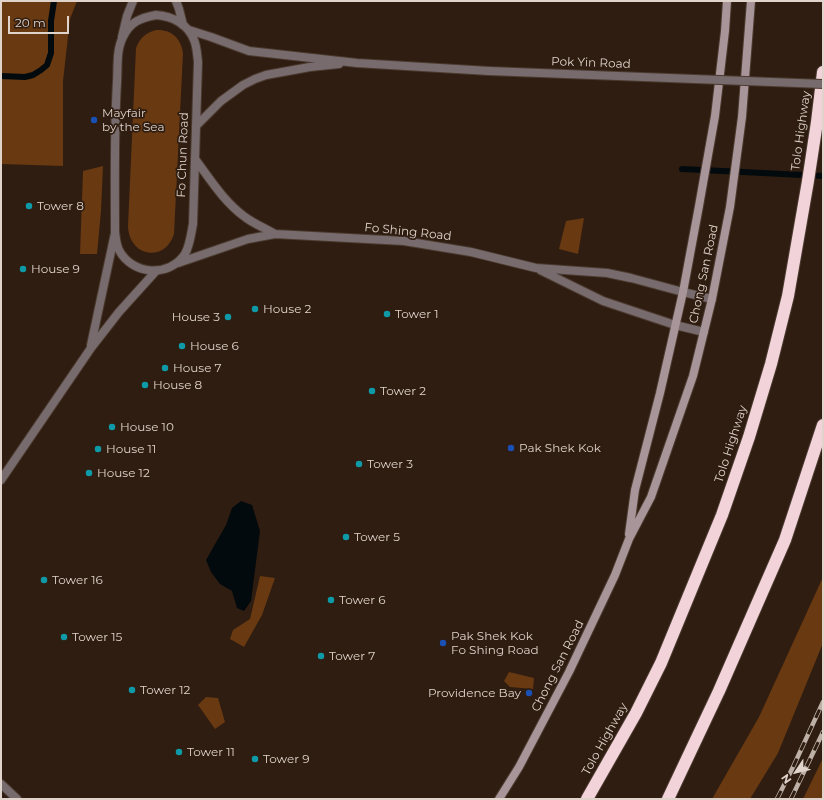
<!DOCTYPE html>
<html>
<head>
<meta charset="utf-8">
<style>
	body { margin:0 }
	#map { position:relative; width:824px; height:800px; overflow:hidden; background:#2f1d11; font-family:Montserrat,sans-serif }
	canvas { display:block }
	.frame { position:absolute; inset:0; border:2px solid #dfd3cb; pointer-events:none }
	.north { position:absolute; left:776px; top:752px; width:40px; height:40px; -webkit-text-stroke:3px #2f1d11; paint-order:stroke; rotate:235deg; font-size:11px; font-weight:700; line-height:16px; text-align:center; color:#dfd3cb }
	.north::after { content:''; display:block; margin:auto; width:14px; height:18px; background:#dfd3cb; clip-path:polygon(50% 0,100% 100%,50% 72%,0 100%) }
	.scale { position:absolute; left:8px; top:16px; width:61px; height:18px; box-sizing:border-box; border:2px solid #dfd3cb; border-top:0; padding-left:5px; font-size:12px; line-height:14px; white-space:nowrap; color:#dfd3cb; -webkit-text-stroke:3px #2f1d11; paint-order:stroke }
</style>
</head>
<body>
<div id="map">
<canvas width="824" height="800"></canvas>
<div class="frame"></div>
<div class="north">N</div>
<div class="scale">20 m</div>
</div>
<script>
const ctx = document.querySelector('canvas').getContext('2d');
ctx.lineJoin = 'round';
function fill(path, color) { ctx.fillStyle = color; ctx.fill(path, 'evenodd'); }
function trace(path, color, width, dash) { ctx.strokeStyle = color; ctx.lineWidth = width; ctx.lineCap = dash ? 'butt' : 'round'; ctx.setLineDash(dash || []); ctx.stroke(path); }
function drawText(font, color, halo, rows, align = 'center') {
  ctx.font = font + ' Montserrat,sans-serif'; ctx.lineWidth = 3.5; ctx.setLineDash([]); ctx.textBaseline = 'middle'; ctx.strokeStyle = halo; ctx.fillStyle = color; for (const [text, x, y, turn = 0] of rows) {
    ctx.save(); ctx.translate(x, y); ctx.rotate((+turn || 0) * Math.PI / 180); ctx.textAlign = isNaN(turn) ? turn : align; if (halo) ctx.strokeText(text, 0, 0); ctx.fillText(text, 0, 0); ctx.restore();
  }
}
fill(new Path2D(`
	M1 1H77L70 19 63 81V166L1 164Z
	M156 30C171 29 181 38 183 53L174 234C165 263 129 257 128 226L136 48C140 38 145 33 156 30Z
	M103 166 101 211 97 254H80L83 171Z
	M584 218 578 254 559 249 566 221Z
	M260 576 275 578 262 615 244 647 230 639 233 630 250 619Z
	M823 577V643L778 753 750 799H712L759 717Z
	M509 672 534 678 533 689 510 687 504 681Z
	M206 697 218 698 225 722 215 729 198 705Z
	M823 758V799H803Z`), '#693911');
fill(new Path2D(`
	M241 501 252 505 260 531 251 601 244 611 237 608 232 591 220 584 211 572 206 560 226 525 232 508Z`), '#020a0e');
trace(new Path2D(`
	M1 76 25 77 33 75 41 70 47 65 51 53V21L54 1
	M682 169 823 176`), '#020a0e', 6);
const minor = new Path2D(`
	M176 1 179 9 183 25
	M122 37 127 16 133 1
	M91 345 115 233
	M1 480 91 348 119 312 156 271
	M1 784 17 799`);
const tertiary = new Path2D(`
	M156 15C172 16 188 24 194 40 197 47 197 54 198 62L193 224C191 234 190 245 185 254 169 278 132 275 119 250 116 244 116 238 115 232 115 182 114 132 117 82 118 68 116 50 123 37 130 22 140 18 156 15Z
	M189 30 211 37 249 51 357 63 489 71
	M196 126 221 101 243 85 255 79 266 75 310 67 339 64
	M195 159C210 179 224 202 245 217 254 224 265 228 275 234
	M178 263 248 239 275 234 404 241 471 252 536 268 607 273 631 278 683 292 712 299
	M540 270 603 301 675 325 704 332`);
const secondary = new Path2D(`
	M629 534 635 490 660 393 683 292 699 206 715 116 725 31 727 1
	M499 799 519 767 569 672 615 575 629 539 651 497 693 376 712 299 730 207 742 117 751 1`);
const motorway = new Path2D(`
	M587 799 636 713 661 663 722 515 749 437 771 364 788 296 808 181 817 122 823 72
	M668 799 719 691 785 540 823 425`);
trace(minor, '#4b3a2f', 10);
trace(tertiary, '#4b3a2f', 10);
trace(secondary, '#4b3a2f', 10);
trace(motorway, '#4b3a2f', 14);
trace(minor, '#776b6d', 8);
trace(tertiary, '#776b6d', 8);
trace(secondary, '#a89599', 8);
trace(motorway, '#f1d3d9', 12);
const rail = new Path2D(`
	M777 799 794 765 823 702
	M791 799 823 732`);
trace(rail, '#bdb0a7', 4.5);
trace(rail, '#2f1d11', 3, [9]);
const tertiaryBridge = new Path2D(`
	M489 71 823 84`);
trace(tertiaryBridge, '#4b3a2f', 10, []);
trace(tertiaryBridge, '#776b6d', 8);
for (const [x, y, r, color] of [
	[94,120,4,"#1a4fb4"],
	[29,206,4,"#0f9aa8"],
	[23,269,4,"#0f9aa8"],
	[255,309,4,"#0f9aa8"],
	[387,314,4,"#0f9aa8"],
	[228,317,4,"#0f9aa8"],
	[182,346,4,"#0f9aa8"],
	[165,368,4,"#0f9aa8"],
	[145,385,4,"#0f9aa8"],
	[372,391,4,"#0f9aa8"],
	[112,427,4,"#0f9aa8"],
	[511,448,4,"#1a4fb4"],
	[98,449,4,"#0f9aa8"],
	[359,464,4,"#0f9aa8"],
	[89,473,4,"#0f9aa8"],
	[346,537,4,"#0f9aa8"],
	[44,580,4,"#0f9aa8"],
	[331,600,4,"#0f9aa8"],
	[64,637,4,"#0f9aa8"],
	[443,643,4,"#1a4fb4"],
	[321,656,4,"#0f9aa8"],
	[132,690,4,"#0f9aa8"],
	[529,693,4,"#1a4fb4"],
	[179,752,4,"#0f9aa8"],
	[255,759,4,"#0f9aa8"]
]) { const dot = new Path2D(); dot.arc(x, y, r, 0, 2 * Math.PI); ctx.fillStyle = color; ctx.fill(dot); trace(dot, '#2f1d11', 1.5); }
drawText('12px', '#dfd3cb', '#2f1d11', [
	["Pok Yin Road",591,63,2],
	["Tolo Highway",801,131,-82],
	["Fo Chun Road",183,155,-88],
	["Fo Shing Road",408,232,6],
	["Chong San Road",704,274,-78],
	["Tolo Highway",731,444,-72],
	["Chong San Road",558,666,-63],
	["Tolo Highway",605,739,-61]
]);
drawText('12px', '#dfd3cb', '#2f1d11', [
	["Mayfair",102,113],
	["by the Sea",102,127],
	["Tower 8",37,206],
	["House 9",31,269],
	["House 2",263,309],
	["Tower 1",395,314],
	["House 3",220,317,"right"],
	["House 6",190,346],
	["House 7",173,368],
	["House 8",153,385],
	["Tower 2",380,391],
	["House 10",120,427],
	["Pak Shek Kok",519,448],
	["House 11",106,449],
	["Tower 3",367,464],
	["House 12",97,473],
	["Tower 5",354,537],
	["Tower 16",52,580],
	["Tower 6",339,600],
	["Pak Shek Kok",451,636],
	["Fo Shing Road",451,650],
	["Tower 15",72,637],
	["Tower 7",329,656],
	["Tower 12",140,690],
	["Providence Bay",521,693,"right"],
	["Tower 11",187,752],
	["Tower 9",263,759]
], 'left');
</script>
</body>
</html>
